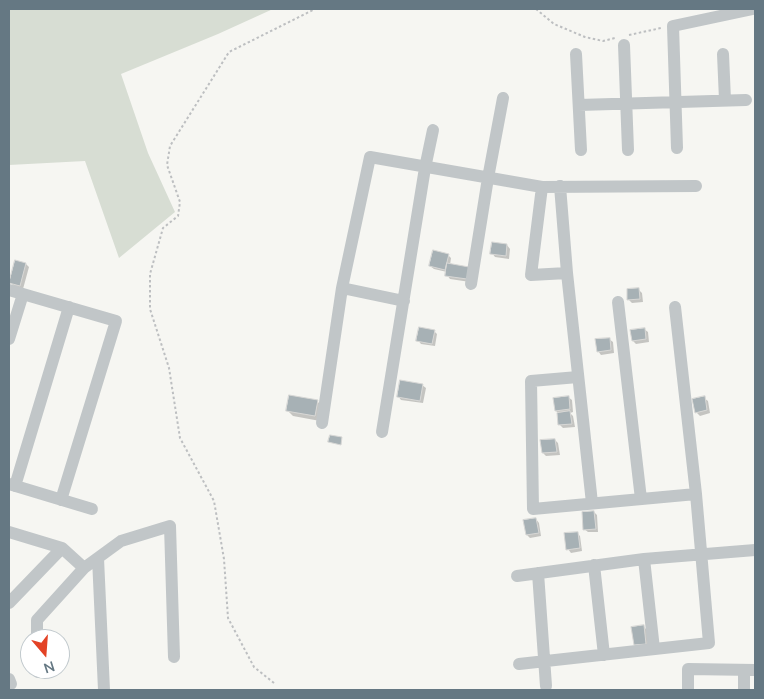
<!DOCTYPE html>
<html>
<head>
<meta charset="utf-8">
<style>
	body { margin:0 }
	#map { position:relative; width:764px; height:699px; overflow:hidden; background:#f6f6f2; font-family:Mulish,sans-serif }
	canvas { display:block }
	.frame { position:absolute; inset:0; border:10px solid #657883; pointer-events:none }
	.north { position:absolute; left:20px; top:629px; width:50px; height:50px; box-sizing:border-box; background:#fff; border:1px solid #c1c9cd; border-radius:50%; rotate:162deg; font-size:14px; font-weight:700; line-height:20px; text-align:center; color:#657883 }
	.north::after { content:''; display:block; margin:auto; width:18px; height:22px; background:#e34225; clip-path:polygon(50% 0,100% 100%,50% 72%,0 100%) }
</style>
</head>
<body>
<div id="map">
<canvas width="764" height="699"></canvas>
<div class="frame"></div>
<div class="north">N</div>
</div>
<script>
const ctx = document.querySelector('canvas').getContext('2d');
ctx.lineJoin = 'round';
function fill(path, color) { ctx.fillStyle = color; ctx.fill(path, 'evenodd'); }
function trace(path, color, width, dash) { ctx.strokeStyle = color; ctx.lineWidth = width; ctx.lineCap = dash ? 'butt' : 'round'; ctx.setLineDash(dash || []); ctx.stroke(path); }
fill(new Path2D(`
	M9 9H273L218 34 121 74 148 153 175 212 119 258 85 161 9 165Z`), '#d7ddd3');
fill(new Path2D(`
	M507 245 510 249 509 259 495 257 492 253Z
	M448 255 451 258 450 265 470 282 450 279 447 275V272L434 269 430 266Z
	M26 264 29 267 23 289 14 286 11 283Z
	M639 290 642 293 643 302 632 303 629 300Z
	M644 329 648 332 649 342 636 344 633 341Z
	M434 331 437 334 435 346 421 344 418 340Z
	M609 339 613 342 614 353 601 355 598 351Z
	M422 385 426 388 423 403 401 400 398 396Z
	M568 397 572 400 573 412 570 413 573 416 575 427 563 428 560 425 558 413 556 411Z
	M704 398 708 401 710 413 700 416 696 412Z
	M317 401 323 407 320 421 293 416 287 410Z
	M555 440 558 443 560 455 546 456 543 453Z
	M594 512 597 515 598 532H588L584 529Z
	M536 519 539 523 541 536 530 538 527 535Z
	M577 533 580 536 582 551 571 553 568 549Z
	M643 626 647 630 649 647 638 648Z`), '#0003');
const building = new Path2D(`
	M492 242 507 244 506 256 490 254Z
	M433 250 449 254 445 270 429 266Z
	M15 260 26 263 20 286 9 283Z
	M447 263 469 267 467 279 445 276Z
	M639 288 640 299 627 300V289Z
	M419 327 435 330 432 344 416 341Z
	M645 328 646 339 632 341 630 330Z
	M610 338 611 350 597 352 595 339Z
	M400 380 423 384 420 401 397 397Z
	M289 395 318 400 315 416 286 411Z
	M569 396 570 409 555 411 553 398Z
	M705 396 707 410 695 413 692 399Z
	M570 411 572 424 558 425 557 413Z
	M330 435 342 437 341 445 328 442Z
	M555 439 557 452 542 453 540 440Z
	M594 511 596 529 583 530 582 512Z
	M536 518 539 533 526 535 523 520Z
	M578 532 580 548 566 550 564 533Z
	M644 625 646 644 634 645 631 627Z`);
fill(building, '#a7b1b5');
trace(building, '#d7d7d5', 1);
trace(new Path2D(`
	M536 9 554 24 585 37 603 41 615 38
	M629 35 661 28
	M274 683 254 667 228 618 224 559 214 501 180 438 169 368 150 309V274L163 228 178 216 180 202 167 165 170 146 229 52 315 9`), '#bdbfc1', 2, [2.5, 2.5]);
trace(new Path2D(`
	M624 45 628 150
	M576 54 581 150
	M723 54 725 100
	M579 105 746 100
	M677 148 673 26 753 9
	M560 186 567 273 592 503
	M542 187 531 275 567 273
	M471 284 488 178 503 98
	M342 288 404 301
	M9 290 116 321 61 500
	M618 302 641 499
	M9 339 23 294
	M578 377 531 381 533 509 696 494
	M322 423 342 288 370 157 542 187 696 186
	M382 432 425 168 433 130
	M9 484 92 509
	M15 486 69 307
	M9 532 62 548 84 568
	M98 558 104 690
	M644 559 654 649
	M594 565 604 655
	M538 573 546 686
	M517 576 644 559 755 550
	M9 603 62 548
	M37 639V620L84 568 121 541 170 526 174 657
	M519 664 709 643 696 494 675 307
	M38 669V672
	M9 679 11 684
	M688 690V669L755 670
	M744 690V670`), '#c1c6c8', 12);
</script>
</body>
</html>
